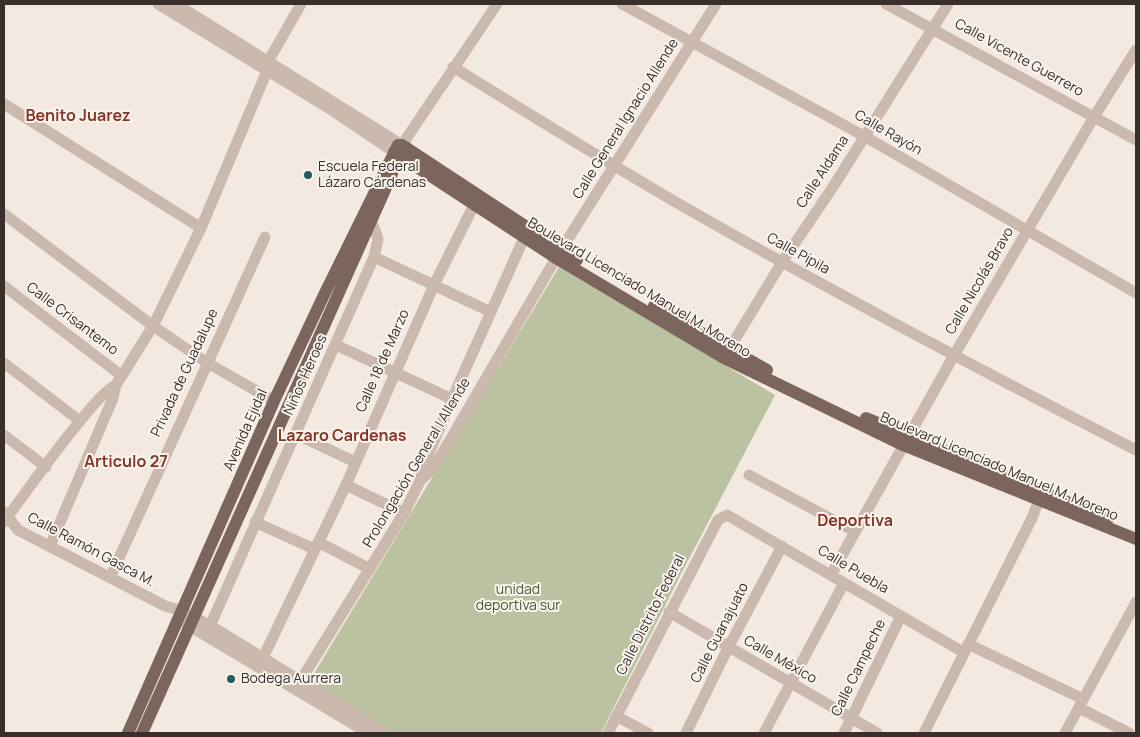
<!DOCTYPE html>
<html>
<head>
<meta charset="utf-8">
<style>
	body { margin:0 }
	#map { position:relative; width:1140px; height:737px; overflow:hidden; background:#f3e9e1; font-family:Manrope,sans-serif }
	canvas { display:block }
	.frame { position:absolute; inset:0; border:5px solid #3a2f2b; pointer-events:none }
</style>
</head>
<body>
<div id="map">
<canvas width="1140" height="737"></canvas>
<div class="frame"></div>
</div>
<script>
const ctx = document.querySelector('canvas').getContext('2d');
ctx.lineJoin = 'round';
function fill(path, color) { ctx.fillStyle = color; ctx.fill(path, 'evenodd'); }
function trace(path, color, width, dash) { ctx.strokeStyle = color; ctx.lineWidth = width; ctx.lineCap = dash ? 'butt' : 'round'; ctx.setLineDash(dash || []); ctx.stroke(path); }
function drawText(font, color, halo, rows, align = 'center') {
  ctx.font = font + ' Manrope,sans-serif'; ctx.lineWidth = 4; ctx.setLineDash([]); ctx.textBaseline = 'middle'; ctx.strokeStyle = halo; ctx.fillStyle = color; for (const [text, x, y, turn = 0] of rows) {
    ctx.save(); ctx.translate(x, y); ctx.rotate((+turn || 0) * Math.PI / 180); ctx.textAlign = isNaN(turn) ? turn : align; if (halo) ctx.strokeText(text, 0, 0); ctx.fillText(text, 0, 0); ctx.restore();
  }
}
fill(new Path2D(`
	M559 267 775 395 681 574 601 733H389L309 682Z`), '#bac2a1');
trace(new Path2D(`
	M158 4 327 107 394 152
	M176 4 402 145
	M622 4 864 136 1136 293
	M886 4 1136 140
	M453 67C528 113 603 160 679 204 829 290 982 371 1136 450
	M4 104 201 228
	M405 147 406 139 497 4
	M4 214 153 326 206 362 274 401
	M374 257 491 312
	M4 286 122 376
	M336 345 452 399
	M725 356 782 262 831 190 948 4
	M4 363 80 421
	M296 434 355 462
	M4 435 46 467
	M749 475 854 531
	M420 481 424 465 452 399 524 238
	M346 485 404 513
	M4 512 18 530 165 606 183 611 211 626 385 733
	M4 522C21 499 97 391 116 385
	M255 522 314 549
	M318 542 370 569
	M50 546 113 398 116 385 153 326 201 228 267 71 269 60 301 4
	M831 575 953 357 1094 117 1136 50
	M110 578 265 237
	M669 612 877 733
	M183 622 368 733
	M206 635 374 257 378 239 369 214
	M968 644 1083 699
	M259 666 346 485 434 285 474 205
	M294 687 301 680 404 513 420 481 431 470 443 452 556 258 716 4
	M1079 708 1129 733
	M616 716 648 733
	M608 733 718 520 727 515 963 652
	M686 733 728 648 782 546
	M764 733 844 583
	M844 733 901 616
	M924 733 1032 518 1042 493
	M1065 733 1136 602`), '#cbb9ad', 11);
trace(new Path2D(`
	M402 145 577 260
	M394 152 556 258 724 358 903 445 1136 539
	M654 306 767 370
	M866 418 1108 519
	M128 733 274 401 324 295 398 145
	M142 733 392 174`), '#7b655d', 12);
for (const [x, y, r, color] of [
	[308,175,5,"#225b5a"],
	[231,679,5,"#225b5a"]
]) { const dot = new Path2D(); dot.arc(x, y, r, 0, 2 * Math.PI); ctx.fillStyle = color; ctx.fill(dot); trace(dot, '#faf4ee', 2); }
drawText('14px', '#3a2f2b', '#faf4ee', [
	["Calle Vicente Guerrero",1019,58,29],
	["Calle General Ignacio Allende",626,119,-58],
	["Calle Rayón",888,133,30],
	["Calle Aldama",823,172,-57],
	["Calle Pípila",798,254,29],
	["Calle Nicolás Bravo",980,281,-60],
	["Boulevard Licenciado Manuel M. Moreno",639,288,31],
	["Calle Crisantemo",72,319,37],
	["Calle 18 de Marzo",383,361,-66],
	["Privada de Guadalupe",185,373,-65],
	["Niños Heroes",306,375,-66],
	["Avenida Ejidal",246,430,-66],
	["Prolongación General I Allende",417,463,-59],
	["Boulevard Licenciado Manuel M. Moreno",999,467,23],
	["Calle Ramón Gasca M.",91,550,28],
	["Calle Puebla",853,570,31],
	["Calle Distrito Federal",651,615,-63],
	["Calle Guanajuato",720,633,-63],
	["Calle México",780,660,30],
	["Calle Campeche",859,668,-64]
]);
drawText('14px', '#3a2f2b', '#faf4ee', [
	["Escuela Federal",318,167],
	["Lázaro Cárdenas",318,183],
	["Bodega Aurrera",241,679]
], 'left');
drawText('14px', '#4c5830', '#faf4ee', [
	["unidad",518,590],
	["deportiva sur",518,606]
]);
drawText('bold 16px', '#873626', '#faf4ee', [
	["Benito Juarez",78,117],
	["Lazaro Cardenas",342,437],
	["Articulo 27",126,463],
	["Deportiva",855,522]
]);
</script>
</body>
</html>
